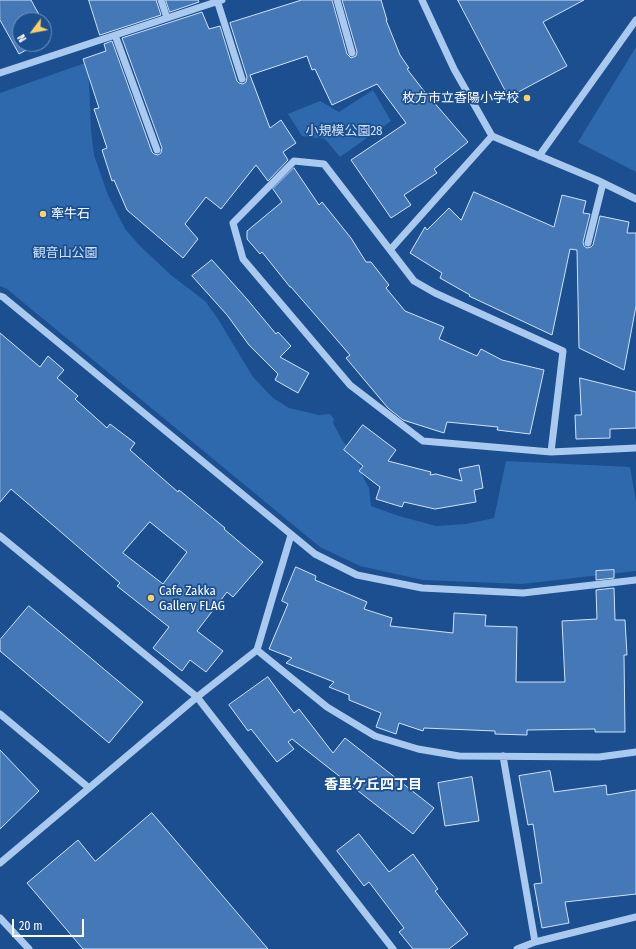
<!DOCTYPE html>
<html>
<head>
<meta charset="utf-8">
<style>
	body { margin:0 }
	#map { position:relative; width:636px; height:949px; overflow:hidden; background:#1b4f8f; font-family:"Fira Sans Condensed",sans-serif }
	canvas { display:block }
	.north { position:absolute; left:12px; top:12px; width:40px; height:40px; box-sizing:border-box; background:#1b4f8f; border:1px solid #7695bc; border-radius:50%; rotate:238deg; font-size:11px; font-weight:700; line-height:16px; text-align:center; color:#fff }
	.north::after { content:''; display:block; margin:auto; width:14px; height:18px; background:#ffd166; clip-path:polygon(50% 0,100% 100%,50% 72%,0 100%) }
	.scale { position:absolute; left:12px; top:919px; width:72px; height:18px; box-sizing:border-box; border:2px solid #fff; border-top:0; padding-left:5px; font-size:12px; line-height:14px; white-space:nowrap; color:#fff; -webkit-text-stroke:3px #1b4f8f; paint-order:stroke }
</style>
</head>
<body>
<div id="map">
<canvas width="636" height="949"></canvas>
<div class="north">N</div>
<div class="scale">20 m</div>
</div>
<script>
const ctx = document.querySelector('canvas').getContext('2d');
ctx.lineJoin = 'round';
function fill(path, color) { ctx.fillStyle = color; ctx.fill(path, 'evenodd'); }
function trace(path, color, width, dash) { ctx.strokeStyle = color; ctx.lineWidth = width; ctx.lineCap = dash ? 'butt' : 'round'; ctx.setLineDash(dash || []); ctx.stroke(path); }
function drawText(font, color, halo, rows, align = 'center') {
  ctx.font = font + ' "Fira Sans Condensed","Noto Sans JP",sans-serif'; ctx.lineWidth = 3.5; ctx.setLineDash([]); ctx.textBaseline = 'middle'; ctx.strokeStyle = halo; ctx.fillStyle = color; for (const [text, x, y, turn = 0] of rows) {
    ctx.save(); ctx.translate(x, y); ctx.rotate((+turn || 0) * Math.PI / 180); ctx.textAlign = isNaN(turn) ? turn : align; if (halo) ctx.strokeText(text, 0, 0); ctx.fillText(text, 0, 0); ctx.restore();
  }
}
fill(new Path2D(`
	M636 47V172L578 142Z
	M88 62 91 130 94 155 108 195 125 229 140 246 171 275 205 301 218 319 253 377 273 398 289 408 319 415 330 414 334 419 333 423 342 440 359 462 362 475 369 488 371 506 399 516 436 526 466 524 494 518 506 461 630 467 636 502V571L522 584 423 580 360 566 320 547 7 289 0 286V93Z
	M373 90 391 121 340 157 325 139 302 136 288 114 320 101 339 112Z`), '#2e69ad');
const building = new Path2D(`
	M0 0H31L42 20H20V44H37L19 54 0 20Z
	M89 0H156L161 15 100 35Z
	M166 0H198L199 2 170 12Z
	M302 0H332L347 54 351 58 356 56 357 52 342 0H381L387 20H386L400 55 409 68 407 69 431 100H432L468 142 434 169 437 173 404 195 411 205 391 218 351 160 406 123 377 84 332 105 315 69 312 70 307 56 250 75 270 128 281 120 296 143 283 152 288 160 268 181 256 165 221 209 206 197 185 224 198 239 183 258 127 210 114 180 112 181 102 150 107 148 94 109 99 108 83 59 106 51 104 44 112 41 152 152 154 154 158 155 161 153 162 148 122 38 202 12 209 29 220 26 237 81 239 83 243 84 246 82 247 77 230 23Z
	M458 0H584L543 22 567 66 509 97Z
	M294 168 319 205 322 202 351 238 366 262H371L389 285 386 288 405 311 444 327 439 339 477 356 481 349 502 360 544 370 530 434 497 430 498 427 447 422 444 433 403 420 388 408 346 358 350 355 291 287H290L262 252 260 254 247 239V231L282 202 273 189Z
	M474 192 554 227 562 195 586 201 583 213 590 214 583 242 584 246 587 248 591 247 593 245 600 216 629 222 627 233H636V306L624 370 579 348 577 250 570 249 552 335 469 296 470 295 440 278 442 273 410 253 425 227 427 230 449 208 461 220Z
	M212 260 246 298 276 334 278 332 291 346 280 357 309 373 298 393 275 380 278 374 249 345 227 315 192 276Z
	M0 333 40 367 48 356 64 370 57 378 78 396 75 399 107 428 110 424 135 443 130 450 178 492 179 490 225 528 224 529 263 562 233 597 227 592 197 631 223 651 206 672 190 660 182 671 153 648 169 627 117 586 120 583 11 489 0 502ZM150 522 187 552 163 584 123 553Z
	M580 378 636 392V428L610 429V438L576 439 575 415H581Z
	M363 425 396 450 388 461 431 472 430 475 436 474 462 481 459 469 479 465 483 488 474 490 476 502 435 509 404 502 402 507 376 499 380 487 359 471 363 466 344 450Z
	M296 567 316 576 315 580 367 602 364 609 392 618 390 626 453 633 454 613 486 615 485 626 517 627 516 682H565L562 621 597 619 596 590 614 588 615 620H625L627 655H624L625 732H595V729L527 730V735L495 734V731L424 728 423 731 399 723 396 734 376 727 381 713 349 700V695L329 687 334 682 286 663 292 658 269 649 288 604 282 601Z
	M614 570V578L596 580V571Z
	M29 606 143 702 109 743 0 651V640Z
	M268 677 294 713 299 709 333 753 345 738 434 808 413 834 292 739 288 742 294 749 277 762 251 729 248 731 229 705Z
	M0 750 39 791 0 829Z
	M550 771 554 792 606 785 607 795 636 790V894L565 902 569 923 542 928 534 884 542 883 533 824 528 825 519 776Z
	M472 777 479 821 445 826 438 783Z
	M152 813 268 949H83L27 883 78 840 95 861Z
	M359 834 389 872 413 854 438 889 435 891 468 934 449 949H413L399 932 404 928 369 882 364 886 337 851Z`);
fill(building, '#4478b7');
trace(building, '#cfe3fa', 1);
trace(new Path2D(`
	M161 0 167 18
	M217 0 242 79
	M337 0 352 53
	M422 0 454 69 492 136 597 180 636 199
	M115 35 157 150
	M0 73 222 0
	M539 156 636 20
	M588 243 603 183
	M390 250 492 136
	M0 296 3 297 315 554 357 575 422 588 523 593 636 580
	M551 452 563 351 435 293 414 281 324 164 294 161 233 223 243 259 350 385 423 441 551 452 636 448
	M0 536 197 697 393 949
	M257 650 327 707 375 736 418 749 459 756 599 757 636 752
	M0 714 89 788
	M503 756 535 942
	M0 863 197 697 257 650 291 535
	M0 918 29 949
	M517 949 535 942 636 917`), '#a9c9ee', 7);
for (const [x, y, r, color] of [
	[527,98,4,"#ffd166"],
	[43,214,4,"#ffd166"],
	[151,598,4,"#ffd166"]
]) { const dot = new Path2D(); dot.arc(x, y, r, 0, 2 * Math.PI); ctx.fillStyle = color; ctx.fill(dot); trace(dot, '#1b4f8f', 1.5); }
drawText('13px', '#fff', '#1b4f8f', [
	["枚方市立香陽小学校",519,98,"right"],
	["牽牛石",51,214],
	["Cafe Zakka",159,591],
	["Gallery FLAG",159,606]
], 'left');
drawText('13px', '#cfe3fa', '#1b4f8f', [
	["小規模公園28",344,131],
	["観音山公園",65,253]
]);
drawText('bold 14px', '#fff', '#1b4f8f', [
	["香里ケ丘四丁目",373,785]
]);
</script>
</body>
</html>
